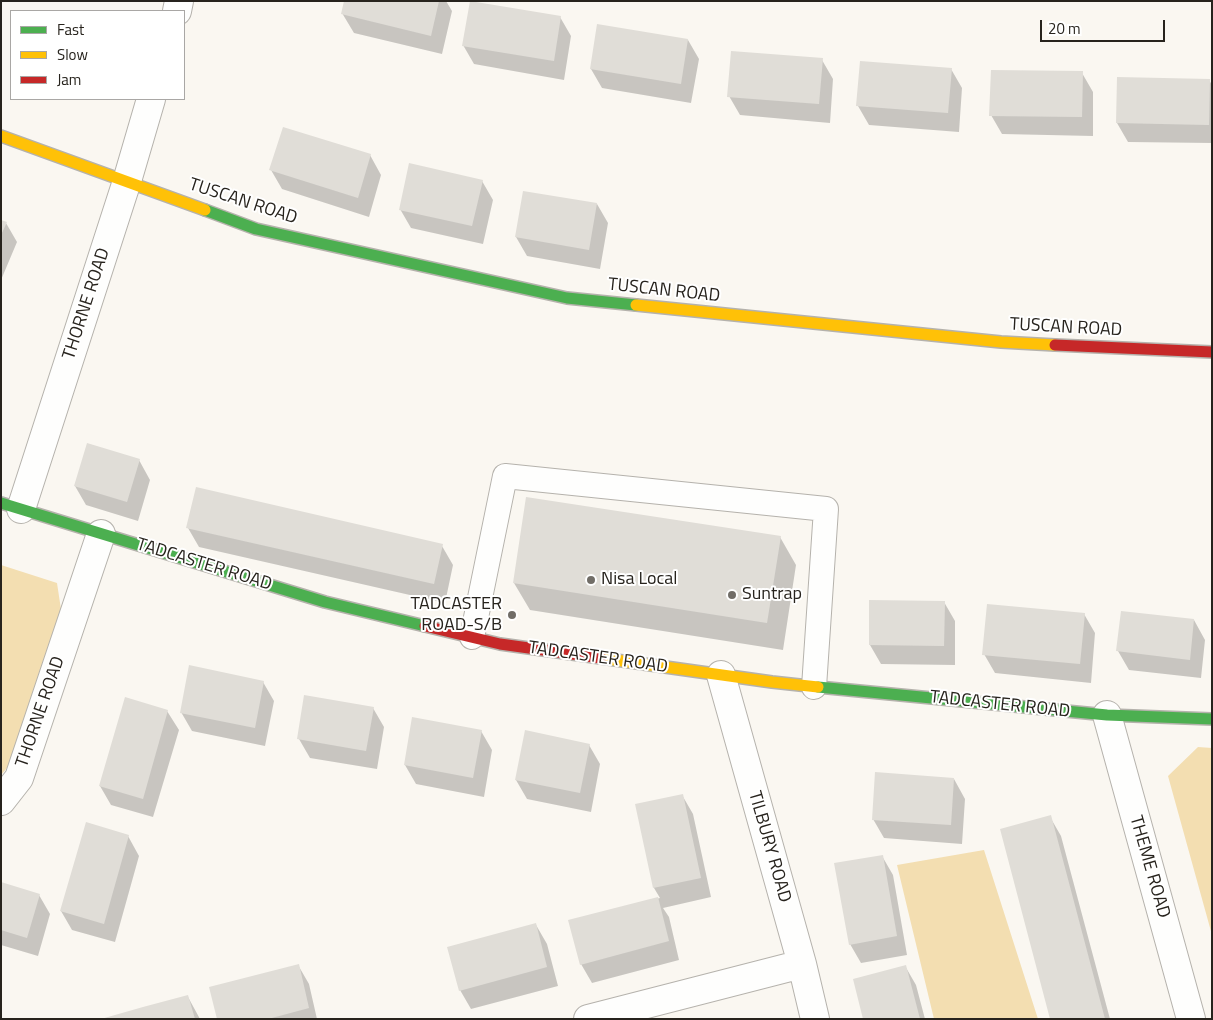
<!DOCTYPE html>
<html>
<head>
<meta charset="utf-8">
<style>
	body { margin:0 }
	#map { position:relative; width:1213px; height:1020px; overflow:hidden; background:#faf7f1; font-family:"Titillium Web",sans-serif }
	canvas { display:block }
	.frame { position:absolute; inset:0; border:2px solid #27231d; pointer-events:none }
	.legend { position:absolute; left:10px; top:10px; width:175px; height:90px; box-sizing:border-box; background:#fff; border:1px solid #a9a7a5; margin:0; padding:6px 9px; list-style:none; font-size:15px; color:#27231d }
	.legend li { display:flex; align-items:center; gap:10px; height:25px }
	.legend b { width:25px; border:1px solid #a9a7a5 }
	.scale { position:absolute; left:1040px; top:20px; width:125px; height:22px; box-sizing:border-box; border:2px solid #27231d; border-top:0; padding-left:6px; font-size:15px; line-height:18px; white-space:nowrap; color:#27231d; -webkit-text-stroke:4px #fff; paint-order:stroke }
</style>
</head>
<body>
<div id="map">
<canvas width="1213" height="1020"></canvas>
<div class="frame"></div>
<ul class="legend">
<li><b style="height:6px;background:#4caf50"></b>Fast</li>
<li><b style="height:6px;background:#ffc107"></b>Slow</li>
<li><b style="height:6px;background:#c62828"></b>Jam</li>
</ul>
<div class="scale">20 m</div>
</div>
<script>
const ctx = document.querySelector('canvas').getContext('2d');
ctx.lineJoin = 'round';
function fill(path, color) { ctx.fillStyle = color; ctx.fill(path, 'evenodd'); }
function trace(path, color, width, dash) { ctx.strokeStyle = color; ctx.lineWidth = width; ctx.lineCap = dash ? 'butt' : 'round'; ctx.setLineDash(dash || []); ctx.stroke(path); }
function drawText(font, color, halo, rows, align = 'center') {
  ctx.font = font + ' "Titillium Web",sans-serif'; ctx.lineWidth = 4; ctx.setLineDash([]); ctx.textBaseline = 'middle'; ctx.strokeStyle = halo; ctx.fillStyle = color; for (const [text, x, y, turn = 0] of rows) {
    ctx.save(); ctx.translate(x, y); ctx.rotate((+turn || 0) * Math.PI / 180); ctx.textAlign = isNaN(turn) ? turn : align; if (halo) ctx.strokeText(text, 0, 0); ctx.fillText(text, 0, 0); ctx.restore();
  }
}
fill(new Path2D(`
	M1 565 57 583 62 616 12 762 1 775Z
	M1198 747 1212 748V935L1168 776Z
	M984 850 1038 1019H934L897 865Z`), '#f3deb1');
fill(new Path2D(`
	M346 1H446L452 11 442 54 354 33 342 13Z
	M560 17 571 36 564 80 474 64 463 45Z
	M688 40 699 59 691 103 602 88 591 69Z
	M822 60 833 79 830 123 740 115 729 96Z
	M951 69 962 88 959 132 869 125 858 106Z
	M1082 73 1093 92V136L1002 134 991 115Z
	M1209 80 1212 85V143L1128 142 1117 123Z
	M370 155 381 175 369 217 282 189 271 170Z
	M482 181 493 200 483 244 411 228 400 209Z
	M597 204 608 223 600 269 527 256 516 237Z
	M1 221 6 223 17 242 1 280Z
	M139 460 150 480 138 521 86 505 75 486Z
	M188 528 442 546 453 565 445 603 199 547Z
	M780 537 796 565 783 650 530 610 514 583Z
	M944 602 955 621V665L881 664 870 645Z
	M1084 614 1095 633 1091 683 995 673 984 654Z
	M1194 620 1205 640 1201 678 1129 670 1118 651Z
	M263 682 274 701 265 746 192 731 181 712Z
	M373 708 384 727 377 769 310 758 299 739Z
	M167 711 179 730 153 817 111 805 100 786Z
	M481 731 492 750 484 797 416 784 405 765Z
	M589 745 600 764 591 812 527 799 516 780Z
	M954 779 965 799 962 844 884 838 873 819Z
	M682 795 693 814 711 897 663 908 669 917 679 960 592 983 581 964 570 921 660 898 654 888 636 805Z
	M1050 817 1061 836 1110 1019H1052Z
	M128 836 139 856 115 942 72 930 61 911Z
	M882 856 893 875 907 955 861 963 850 944Z
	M1 883 39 895 50 914 38 956 1 945Z
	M536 925 547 944 558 986 471 1009 460 990Z
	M298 965 309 984 317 1019H218Z
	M905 966 916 985 925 1019H864Z
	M188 997 200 1019H103Z`), '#0003');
fill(new Path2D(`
	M344 1H439L431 36 341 14Z
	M470 1 561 16 554 61 462 46Z
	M597 24 688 39 681 84 590 69Z
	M731 51 823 58 819 104 727 97Z
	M860 61 952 68 948 113 856 106Z
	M991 70 1083 71 1082 117 989 116Z
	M1117 77 1210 79 1209 125 1116 123Z
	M283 127 371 154 358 198 269 170Z
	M409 163 483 180 472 226 399 210Z
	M523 191 597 203 589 250 515 237Z
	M1 220 7 222 1 235Z
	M87 443 140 459 127 502 74 486Z
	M196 487 443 544 434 584 186 528Z
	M526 497 781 536 767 623 513 583Z
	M869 600 945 601 944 646 869 645Z
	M987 604 1085 613 1080 664 982 655Z
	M1121 611 1194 619 1190 660 1116 651Z
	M189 665 264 681 255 728 180 713Z
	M304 695 374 707 366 751 297 739Z
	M125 697 168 710 143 799 99 786Z
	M412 717 482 730 473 778 404 765Z
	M525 730 590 744 580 793 515 780Z
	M875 772 954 778 951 825 872 820Z
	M683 794 701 878 653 888 635 804Z
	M1051 815 1105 1019H1050L1000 829Z
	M86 822 129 835 104 924 60 911Z
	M883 855 897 936 849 945 834 863Z
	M1 882 40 894 27 938 1 930Z
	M658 897 669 941 580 965 568 920Z
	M536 923 547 967 459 991 447 947Z
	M299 964 309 1008 268 1019H217L209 987Z
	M906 965 920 1019H863L853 979Z
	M188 995 195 1019H101L143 1007Z`), '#e0ddd7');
const lane = new Path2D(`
	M472 637 505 476 826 509 814 687`);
const street = new Path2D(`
	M177 11 179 1
	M21 509 127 181 151 99
	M721 675 802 964 815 1019
	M1107 715 1191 1019
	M1 801 19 778 101 534
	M588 1019 802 964`);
const fast = new Path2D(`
	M205 210 256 229 567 298 636 305
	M1 503 325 602 425 626
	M818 687 1107 715 1212 719`);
const slow = new Path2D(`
	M1 136 205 210
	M636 305 1001 342 1055 345
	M601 658 772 682 818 687`);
const jam = new Path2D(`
	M1055 345 1212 352
	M425 626 500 644 601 658`);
trace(lane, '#b5b2ac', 26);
trace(street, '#b5b2ac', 30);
trace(fast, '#b5b2ac', 14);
trace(slow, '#b5b2ac', 14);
trace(jam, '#b5b2ac', 14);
trace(lane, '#fefefd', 24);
trace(street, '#fefefd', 28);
trace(fast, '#4caf50', 11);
trace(slow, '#ffc107', 11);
trace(jam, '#c62828', 11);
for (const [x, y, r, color] of [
	[591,580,5,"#716d67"],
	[732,595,5,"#716d67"],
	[512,615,5,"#716d67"]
]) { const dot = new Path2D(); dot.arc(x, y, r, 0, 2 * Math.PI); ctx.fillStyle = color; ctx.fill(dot); trace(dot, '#fff', 2); }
drawText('18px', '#27231d', '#fff', [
	["TUSCAN ROAD",243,202,18],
	["TUSCAN ROAD",664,291,6],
	["THORNE ROAD",87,304,-72],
	["TUSCAN ROAD",1066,328,3],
	["TADCASTER ROAD",204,565,17],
	["TADCASTER ROAD",598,658,8],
	["TADCASTER ROAD",1000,705,6],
	["THORNE ROAD",41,712,-71],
	["TILBURY ROAD",769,847,74],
	["THEME ROAD",1149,867,74]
]);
drawText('18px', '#27231d', '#fff', [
	["Nisa Local",601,580],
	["Suntrap",742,595],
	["TADCASTER",502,605,"right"],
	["ROAD-S/B",502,626,"right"]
], 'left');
</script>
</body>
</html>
